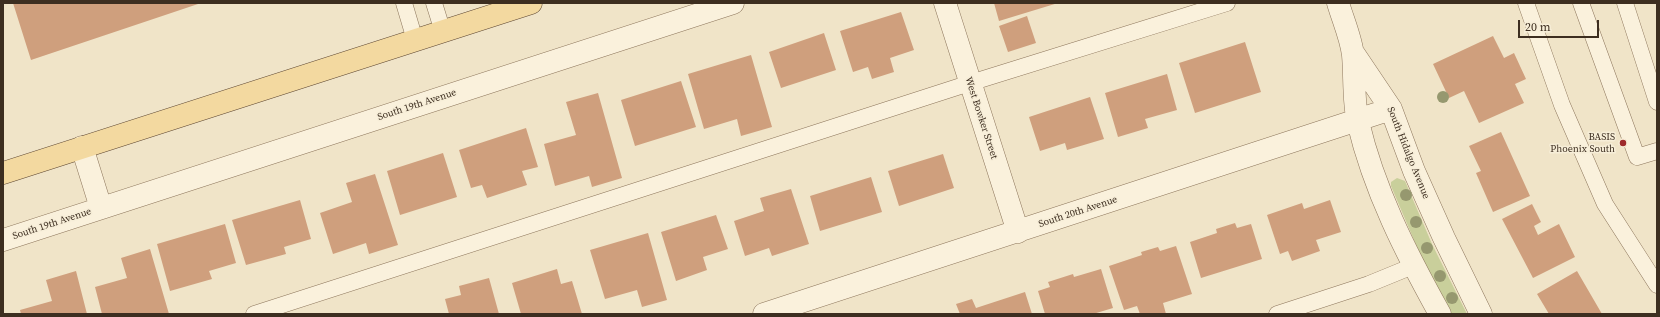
<!DOCTYPE html>
<html>
<head>
<meta charset="utf-8">
<style>
	body { margin:0 }
	#map { position:relative; width:1660px; height:317px; overflow:hidden; background:#f0e4c8; font-family:"Source Serif 4",serif }
	canvas { display:block }
	.frame { position:absolute; inset:0; border:4px solid #3d2e20; pointer-events:none }
	.scale { position:absolute; left:1518px; top:20px; width:81px; height:18px; box-sizing:border-box; border:2px solid #3d2e20; border-top:0; padding-left:5px; font-size:12px; line-height:14px; white-space:nowrap; color:#3d2e20; -webkit-text-stroke:3px #f7eed8; paint-order:stroke }
</style>
</head>
<body>
<div id="map">
<canvas width="1660" height="317"></canvas>
<div class="frame"></div>
<div class="scale">20 m</div>
</div>
<script>
const ctx = document.querySelector('canvas').getContext('2d');
ctx.lineJoin = 'round';
function fill(path, color) { ctx.fillStyle = color; ctx.fill(path, 'evenodd'); }
function trace(path, color, width, dash) { ctx.strokeStyle = color; ctx.lineWidth = width; ctx.lineCap = dash ? 'butt' : 'round'; ctx.setLineDash(dash || []); ctx.stroke(path); }
function drawText(font, color, halo, rows, align = 'center') {
  ctx.font = font + ' "Source Serif 4",serif'; ctx.lineWidth = 3; ctx.setLineDash([]); ctx.textBaseline = 'middle'; ctx.strokeStyle = halo; ctx.fillStyle = color; for (const [text, x, y, turn = 0] of rows) {
    ctx.save(); ctx.translate(x, y); ctx.rotate((+turn || 0) * Math.PI / 180); ctx.textAlign = isNaN(turn) ? turn : align; if (halo) ctx.strokeText(text, 0, 0); ctx.fillText(text, 0, 0); ctx.restore();
  }
}
fill(new Path2D(`
	M1397 178 1405 181 1432 244 1467 314H1450L1425 266 1391 186V182Z`), '#c9cf9b');
fill(new Path2D(`
	M13 3H201L31 60Z
	M994 3H1058L999 21Z
	M901 12 914 50 890 58 894 72 872 79 868 67 853 72 840 31Z
	M1027 16 1036 43 1008 52 999 26Z
	M824 33 836 70 781 88 769 52Z
	M1493 36 1504 58 1514 53 1526 79 1515 84 1524 103 1479 123 1464 91 1449 98 1433 64Z
	M1245 42 1261 92 1195 113 1179 63Z
	M751 55 772 127 741 136 737 119 704 129 688 74Z
	M1167 74 1177 110 1145 119 1148 128 1118 137 1105 93Z
	M681 81 696 127 635 146 621 100Z
	M598 93 622 178 592 187 589 176 555 186 544 144 576 135 566 102Z
	M1090 97 1104 139 1067 150 1065 143 1040 151 1029 117Z
	M526 128 538 167 522 171 527 185 487 198 482 185 471 188 459 150Z
	M1501 132 1530 196 1493 212 1476 173 1481 171 1469 146Z
	M443 153 457 197 400 215 387 171Z
	M943 154 954 188 899 206 888 171Z
	M375 174 398 245 369 254 366 243 333 254 320 213 352 202 346 183Z
	M871 177 882 212 820 231 810 196Z
	M791 189 809 244 772 256 769 248 745 256 734 221 764 211 760 198Z
	M300 200 311 239 284 247 286 254 246 265 232 220Z
	M1330 200 1341 232 1316 240 1320 251 1292 261 1288 251 1280 254 1267 215 1302 203 1304 209Z
	M1532 204 1541 222 1534 226 1538 235 1559 224 1575 257 1533 278 1502 219Z
	M716 215 728 249 703 257 707 270 676 281 661 232Z
	M1235 223 1237 228 1251 224 1262 259 1201 278 1190 242 1217 233 1216 229Z
	M225 224 236 263 209 271 212 279 170 291 157 244Z
	M648 233 667 300 642 307 637 290 605 299 590 250Z
	M1176 246 1192 294 1163 303 1166 314H1140L1137 306 1124 310 1109 266 1142 255 1141 252 1158 247 1160 251Z
	M150 249 169 314H102L95 287 127 278 121 258Z
	M557 269 561 284 572 281 582 314H521L512 283Z
	M1101 269 1113 308 1093 314H1045L1038 291 1050 287 1048 282 1073 274 1074 277Z
	M76 271 87 314H21L20 310 52 301 46 280Z
	M1577 271 1602 314H1549L1537 294Z
	M489 278 499 314H449L445 299 461 295 459 286Z
	M1025 292 1032 314H960L956 304 972 299 976 308Z`), '#cf9f7d');
const lane = new Path2D(`
	M404 3 415 40
	M434 3 443 32
	M1526 3 1562 105 1605 204 1657 285
	M1581 3 1637 157 1657 151
	M1625 3 1657 102
	M254 314 970 83 1227 3
	M1277 314 1369 284 1413 266`);
const street = new Path2D(`
	M945 3 1018 232
	M1338 3C1343 20 1351 38 1353 55 1355 77 1353 101 1358 122 1374 190 1406 253 1440 314
	M1354 54 1391 109 1414 171 1444 238 1481 314
	M82 147 101 208
	M3 240 733 3
	M764 314 1391 109`);
const primary = new Path2D(`
	M3 173 531 3`);
trace(lane, '#8d765c', 17);
trace(street, '#8d765c', 23);
trace(primary, '#5b4430', 23);
trace(lane, '#faf1dc', 16);
trace(street, '#faf1dc', 22);
trace(primary, '#f3d9a0', 22);
ctx.fillStyle = '#96986f';
for (const [x, y] of [
	[1443,97],
	[1406,195],
	[1416,222],
	[1427,248],
	[1440,276],
	[1452,298]
]) { ctx.beginPath(); ctx.arc(x, y, 6, 0, 2 * Math.PI); ctx.fill(); }
for (const [x, y, r, color] of [
	[1623,143,4,"#9e2a2b"]
]) { const dot = new Path2D(); dot.arc(x, y, r, 0, 2 * Math.PI); ctx.fillStyle = color; ctx.fill(dot); trace(dot, '#f7eed8', 1.5); }
drawText('10px', '#3d2e20', '#f7eed8', [
	["South 19th Avenue",417,105,-18],
	["West Bowker Street",981,118,72],
	["South Hidalgo Avenue",1408,153,68],
	["South 20th Avenue",1078,212,-18],
	["South 19th Avenue",52,224,-18]
]);
drawText('10px', '#3d2e20', '#f7eed8', [
	["BASIS",1615,137],
	["Phoenix South",1615,149]
], 'right');
</script>
</body>
</html>
